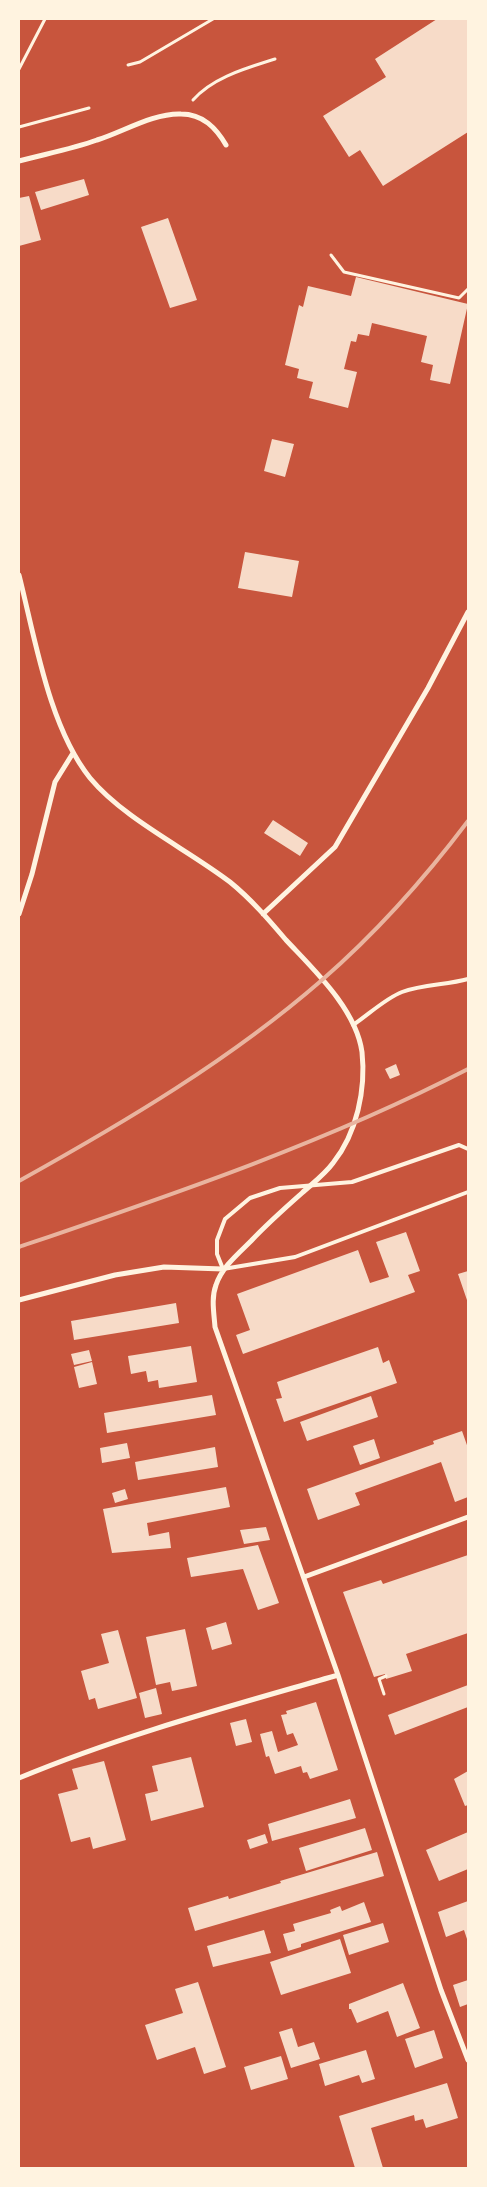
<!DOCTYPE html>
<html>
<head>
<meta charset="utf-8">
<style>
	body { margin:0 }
	#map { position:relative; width:487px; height:2187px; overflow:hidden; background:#c8553d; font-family:"Source Sans 3",sans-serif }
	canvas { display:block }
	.frame { position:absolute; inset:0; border:20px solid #fff3e0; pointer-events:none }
</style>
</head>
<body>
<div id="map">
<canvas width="487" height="2187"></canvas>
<div class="frame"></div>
</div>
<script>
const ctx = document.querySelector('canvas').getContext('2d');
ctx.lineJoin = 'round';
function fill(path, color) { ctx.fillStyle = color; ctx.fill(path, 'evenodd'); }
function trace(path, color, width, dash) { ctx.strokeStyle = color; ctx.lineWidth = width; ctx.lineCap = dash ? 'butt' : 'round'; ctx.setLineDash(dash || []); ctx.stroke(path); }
fill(new Path2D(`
	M437 19H468V132L383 186 360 150 349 157 323 116 386 77 375 59Z
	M84 179 89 195 41 210 35 192Z
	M29 196 41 240 19 246V198Z
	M168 218 197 300 170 308 141 227Z
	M356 277 468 304 450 384 430 380 433 365 421 362 427 336 372 323 369 336 358 334 356 342 351 341 344 369 357 372 348 408 309 398 313 382 297 378 299 369 285 365 299 305 303 307 308 286 351 296Z
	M272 439 294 444 285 477 264 471Z
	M245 552 299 561 292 597 238 588Z
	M273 820 308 843 300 856 264 833Z
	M396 1064 400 1075 390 1079 385 1069Z
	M406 1232 420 1271 408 1275 415 1292 243 1354 236 1335 250 1330 237 1294 358 1250 370 1283 389 1277 376 1242Z
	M468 1271V1303L458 1274Z
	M176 1303 179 1323 74 1340 71 1321Z
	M191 1346 197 1382 159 1388 158 1380 148 1382 146 1371 131 1374 128 1356Z
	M378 1347 383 1363 389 1360 397 1383 284 1422 276 1399 282 1398 277 1382Z
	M89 1350 92 1361 74 1365 71 1354Z
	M92 1362 97 1384 79 1388 74 1367Z
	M212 1395 216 1415 107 1433 104 1413Z
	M371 1396 378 1417 307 1441 300 1422Z
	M462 1431 468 1448V1497L455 1502 441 1462 355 1493 360 1505 318 1520 307 1489 434 1444 433 1441Z
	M374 1439 380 1458 360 1465 353 1446Z
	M127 1443 130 1458 102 1463 100 1448Z
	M215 1447 218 1467 138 1480 135 1462Z
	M226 1487 230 1507 147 1523 149 1536 169 1532 171 1548 112 1553 103 1509Z
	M125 1489 128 1499 115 1503 112 1493Z
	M266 1527 270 1540 244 1544 240 1530Z
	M258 1545 279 1603 258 1610 243 1569 191 1577 187 1558Z
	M468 1555V1633L406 1654 412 1671 386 1679 385 1674 374 1677 343 1592 381 1580 383 1584Z
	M226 1622 232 1644 212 1650 206 1628Z
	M185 1629 197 1686 172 1691 170 1682 156 1685 146 1637Z
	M118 1630 137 1698 98 1709 95 1698 89 1700 81 1671 109 1663 101 1634Z
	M468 1685V1707L395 1735 388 1715Z
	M156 1688 162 1714 145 1718 139 1693Z
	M316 1702 338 1770 310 1779 307 1772 303 1773 301 1766 275 1774 269 1756 266 1757 260 1734 272 1731 278 1752 298 1745 293 1733 287 1735 281 1715 287 1714 286 1711Z
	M246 1719 252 1742 236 1746 230 1723Z
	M191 1757 204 1807 151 1821 145 1794 158 1791 152 1766Z
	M104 1761 126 1840 93 1849 90 1837 71 1842 58 1794 78 1789 72 1769Z
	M468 1771V1805L465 1806 454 1779Z
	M350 1799 356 1818 272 1841 268 1824Z
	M365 1828 372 1850 306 1871 299 1848Z
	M468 1832V1869L439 1881 426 1850Z
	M265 1834 268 1843 250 1849 247 1840Z
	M377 1852 384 1876 195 1931 188 1908 228 1896 229 1899 281 1883 280 1881Z
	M468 1901V1942L464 1930 446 1937 438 1912Z
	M364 1902 371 1922 301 1944V1947L288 1951 283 1934 295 1931 293 1924 331 1913 330 1910 340 1906 342 1911Z
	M383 1923 389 1942 349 1955 343 1935Z
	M264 1930 271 1953 213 1967 207 1946Z
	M340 1939 351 1973 281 1995 270 1962Z
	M468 1980V2004L460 2007 453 1985Z
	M198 1982 226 2067 204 2074 195 2047 157 2060 145 2025 183 2013 175 1989Z
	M403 1983 420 2028 397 2037 388 2011 357 2023 351 2009H349V2004Z
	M292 2028 298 2047 314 2042 320 2059 291 2068 279 2032Z
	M434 2030 443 2058 415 2068 405 2039Z
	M366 2050 375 2079 362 2083 359 2075 325 2086 319 2064Z
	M281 2056 288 2079 251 2090 244 2067Z
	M447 2083 458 2118 426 2128 423 2119 415 2121 414 2115 371 2128 383 2168H355L339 2116Z`), '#f7dbc8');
trace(new Path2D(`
	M128 65 140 62 213 19
	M19 69 45 19
	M193 100C213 77 247 68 275 59
	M19 127 89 108
	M331 255 344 272 459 298 468 289
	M384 1694 379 1679 386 1676`), '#fff3e0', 3);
trace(new Path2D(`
	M353 1025C368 1015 386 998 402 992 423 984 447 985 468 979
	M468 1149 459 1145 352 1182 280 1188 250 1198 225 1219 217 1240V1254L223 1269 295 1257 468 1192`), '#fff3e0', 4);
trace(new Path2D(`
	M19 161C45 154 72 149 97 140 123 132 153 113 181 114 203 114 216 128 226 145
	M19 575C35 638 49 727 90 778 124 819 187 849 230 882 251 899 269 920 286 940 314 970 356 1009 362 1052 366 1089 357 1133 333 1163 325 1174 313 1183 302 1193 285 1208 267 1224 251 1241 238 1254 222 1267 216 1285 211 1298 214 1313 215 1327L338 1675 441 1990 468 2060
	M19 914 32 874 55 782 73 753
	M263 914 335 847 428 688 468 612
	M19 1300 115 1275 164 1267 223 1269
	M304 1577 468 1517
	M19 1778C122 1735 231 1706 338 1675`), '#fff3e0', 5);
trace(new Path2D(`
	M19 1181C125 1122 230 1060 322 980 376 933 425 878 468 821
	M19 1247C171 1195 325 1143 468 1069`), '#e9b49f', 4);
</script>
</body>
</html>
